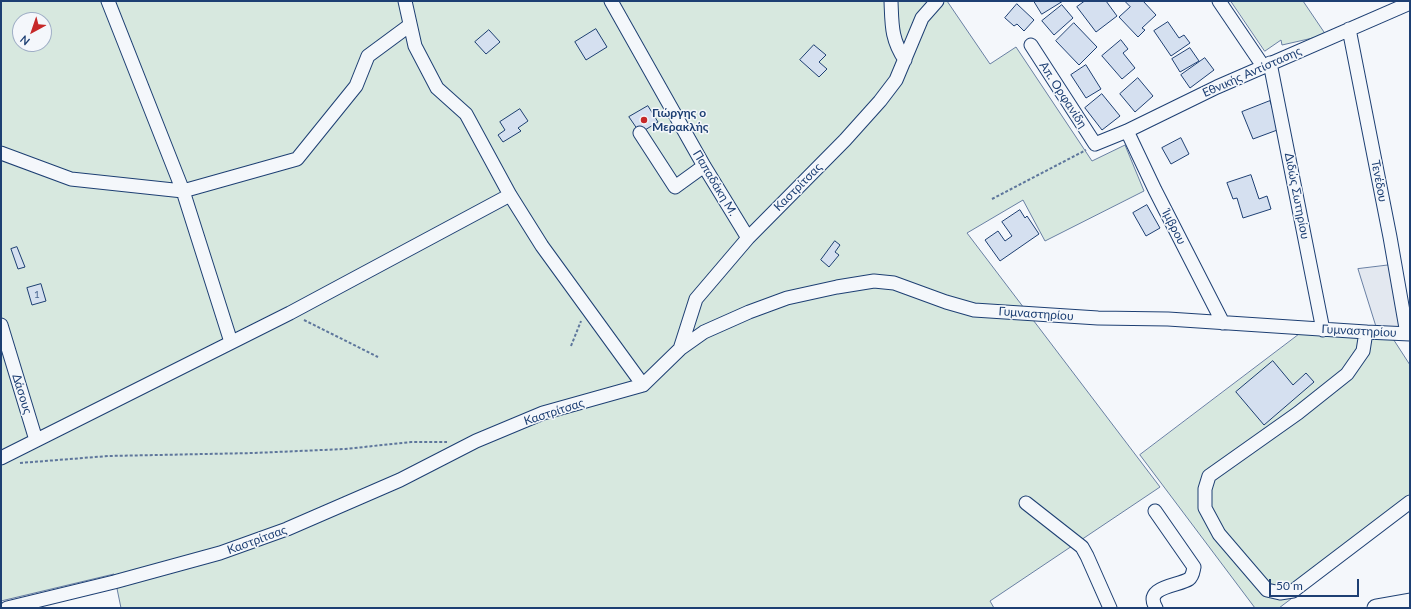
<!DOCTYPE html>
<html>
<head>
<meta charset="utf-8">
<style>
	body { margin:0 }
	#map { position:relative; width:1411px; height:609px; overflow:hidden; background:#f4f7fb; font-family:Lato,sans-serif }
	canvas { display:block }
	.frame { position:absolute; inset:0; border:2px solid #1d3f73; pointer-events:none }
	.north { position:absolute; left:12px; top:12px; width:40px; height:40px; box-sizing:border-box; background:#f4f7fb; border:1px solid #9eadc5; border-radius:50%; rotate:220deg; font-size:11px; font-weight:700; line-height:16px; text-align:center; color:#1d3f73 }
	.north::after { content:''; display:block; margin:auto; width:14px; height:18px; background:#c62828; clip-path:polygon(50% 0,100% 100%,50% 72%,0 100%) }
	.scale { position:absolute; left:1269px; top:579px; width:90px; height:18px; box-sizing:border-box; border:2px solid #1d3f73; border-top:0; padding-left:5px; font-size:12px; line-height:14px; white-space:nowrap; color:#1d3f73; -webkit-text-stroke:3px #f4f7fb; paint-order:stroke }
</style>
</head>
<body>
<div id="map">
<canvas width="1411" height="609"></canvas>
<div class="frame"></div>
<div class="north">N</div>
<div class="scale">50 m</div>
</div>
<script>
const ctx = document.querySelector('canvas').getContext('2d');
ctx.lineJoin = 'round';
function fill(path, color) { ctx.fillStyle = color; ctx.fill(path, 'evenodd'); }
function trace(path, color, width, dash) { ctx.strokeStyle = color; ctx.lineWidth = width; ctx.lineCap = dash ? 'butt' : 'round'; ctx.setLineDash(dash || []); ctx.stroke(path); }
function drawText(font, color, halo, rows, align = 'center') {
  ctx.font = font + ' Lato,sans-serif'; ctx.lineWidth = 3; ctx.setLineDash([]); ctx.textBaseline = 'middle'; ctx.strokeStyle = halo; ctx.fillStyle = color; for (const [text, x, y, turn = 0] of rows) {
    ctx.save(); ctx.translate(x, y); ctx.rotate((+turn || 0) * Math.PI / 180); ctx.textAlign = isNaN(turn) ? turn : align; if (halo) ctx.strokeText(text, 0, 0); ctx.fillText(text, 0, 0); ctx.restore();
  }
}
const green = new Path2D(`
	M1 1H947L990 64 1016 47 1092 161 1125 145 1144 191 1045 241 1023 200 967 233 1160 487 990 601 994 608H121L114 574 1 601ZM20 20H44V44H20Z
	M1231 1H1303L1326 35 1282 45 1281 40 1265 51Z
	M1310 326 1388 331 1410 365V509L1279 608H1255L1140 455Z`);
fill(green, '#d7e8df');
trace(green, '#687fa3', 1);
const parking = new Path2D(`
	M1391 265 1407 334 1378 333 1358 269Z`);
fill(parking, '#e3e8f0');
trace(parking, '#687fa3', 1);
const building = new Path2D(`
	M1034 1H1063L1042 14Z
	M1085 1H1106L1117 16 1096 32 1077 7Z
	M1125 1H1143L1156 15 1142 28 1145 30 1138 37 1119 17 1130 7Z
	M1017 4 1034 20 1024 31 1017 24 1014 26 1005 18Z
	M1062 5 1073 18 1054 35 1042 21Z
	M1168 22 1179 38 1184 35 1190 43 1171 56 1154 31Z
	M1074 23 1097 47 1079 65 1056 41Z
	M596 29 607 47 586 60 575 42Z
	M489 30 500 42 486 54 475 42Z
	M1121 40 1128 49 1123 53 1135 68 1122 79 1102 56Z
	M814 45 826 55 819 62 827 69 819 77 800 60Z
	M1190 48 1199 61 1180 72 1172 59Z
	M1205 58 1214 70 1190 88 1181 75Z
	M1086 65 1101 89 1086 98 1071 75Z
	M1138 78 1153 96 1135 112 1120 94Z
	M1102 94 1120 116 1102 130 1085 108Z
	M1270 101 1280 129 1253 139 1242 112Z
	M648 106 658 122 640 133 629 117Z
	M520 109 528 121 518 128 521 131 503 142 498 135 505 130 500 122Z
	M1181 138 1189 154 1171 164 1162 148Z
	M1251 175 1259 199 1267 196 1271 209 1243 218 1237 198 1233 199 1227 183Z
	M1147 205 1160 228 1146 236 1133 213Z
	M1020 210 1025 218 1027 216 1039 234 1000 261 985 240 998 231 1005 241 1012 236 1002 222Z
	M835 241 840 245 835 252 839 255 829 267 821 260Z
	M17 247 25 267 18 269 11 249Z
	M41 284 46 301 32 305 27 288Z
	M1273 361 1293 385 1306 373 1314 382 1264 425 1236 392Z`);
fill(building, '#d5e0f0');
trace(building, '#1d3f73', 1);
const minor = new Path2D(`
	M108 1 183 191 231 342
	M405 1 415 46 437 88 466 114 510 195 542 246 643 385
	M611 1 704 166 748 238
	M891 1C892 25 891 39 905 60
	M1219 1 1263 66
	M1349 29 1390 237 1407 334
	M1031 45 1095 144 1127 131 1217 87 1410 3
	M1270 63 1323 330
	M1127 131 1155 190 1223 323
	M640 133 675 187 704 166
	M1 153 71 179 183 191 297 159 356 86 368 56 410 25
	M1 325 36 440
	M1366 332 1363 351 1347 374 1298 413 1209 476 1205 489V508L1219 534 1267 590 1280 593 1293 591 1410 502
	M680 349 704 332 749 312 787 298 837 287 874 281 894 283 946 302 974 310 1098 318 1168 319 1366 332 1410 334
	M1 458 290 313 510 195
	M1026 503 1082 547 1087 556 1110 608
	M1155 511 1194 567C1193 571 1193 576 1189 579 1179 586 1143 586 1156 608
	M7 608 114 582 220 553 287 529 400 480 476 441 543 413 643 385 680 349 696 299 748 238 845 140 880 101 896 80 922 18 937 1`);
const major = new Path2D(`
	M1376 608 1410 602`);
trace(minor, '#1d3f73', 15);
trace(major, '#1d3f73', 19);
trace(new Path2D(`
	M992 199 1086 150
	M304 320 378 357
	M571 346 581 321
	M20 463 108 456 254 453 345 449 411 442H447`), '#5e769c', 2, [3, 2]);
trace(minor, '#f4f7fb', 13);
trace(major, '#f4f7fb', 17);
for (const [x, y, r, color] of [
	[644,120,4,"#c62828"]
]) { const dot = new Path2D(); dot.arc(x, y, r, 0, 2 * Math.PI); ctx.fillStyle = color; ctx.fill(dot); trace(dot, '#f4f7fb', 1.5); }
drawText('10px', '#4b6792', null, [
	["1",37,295]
]);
drawText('12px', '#1d3f73', '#f4f7fb', [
	["Εθνικής Αντίστασης",1252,72,-24],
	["Απ. Ορφανίδη",1063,95,57],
	["Τενέδου",1379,181,79],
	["Παπαδάκη Μ.",715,183,59],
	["Καστρίτσας",798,187,-45],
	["Διδώς Σωτηρίου",1297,196,79],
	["Ίμβρου",1174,227,63],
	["Γυμναστηρίου",1036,314,4],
	["Γυμναστηρίου",1359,331,3],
	["Δάσους",22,394,73],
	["Καστρίτσας",554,412,-18],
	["Καστρίτσας",257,540,-20]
]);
drawText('bold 12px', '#1d3f73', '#f4f7fb', [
	["Γιώργης ο",652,113],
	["Μερακλής",652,127]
], 'left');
</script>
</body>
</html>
